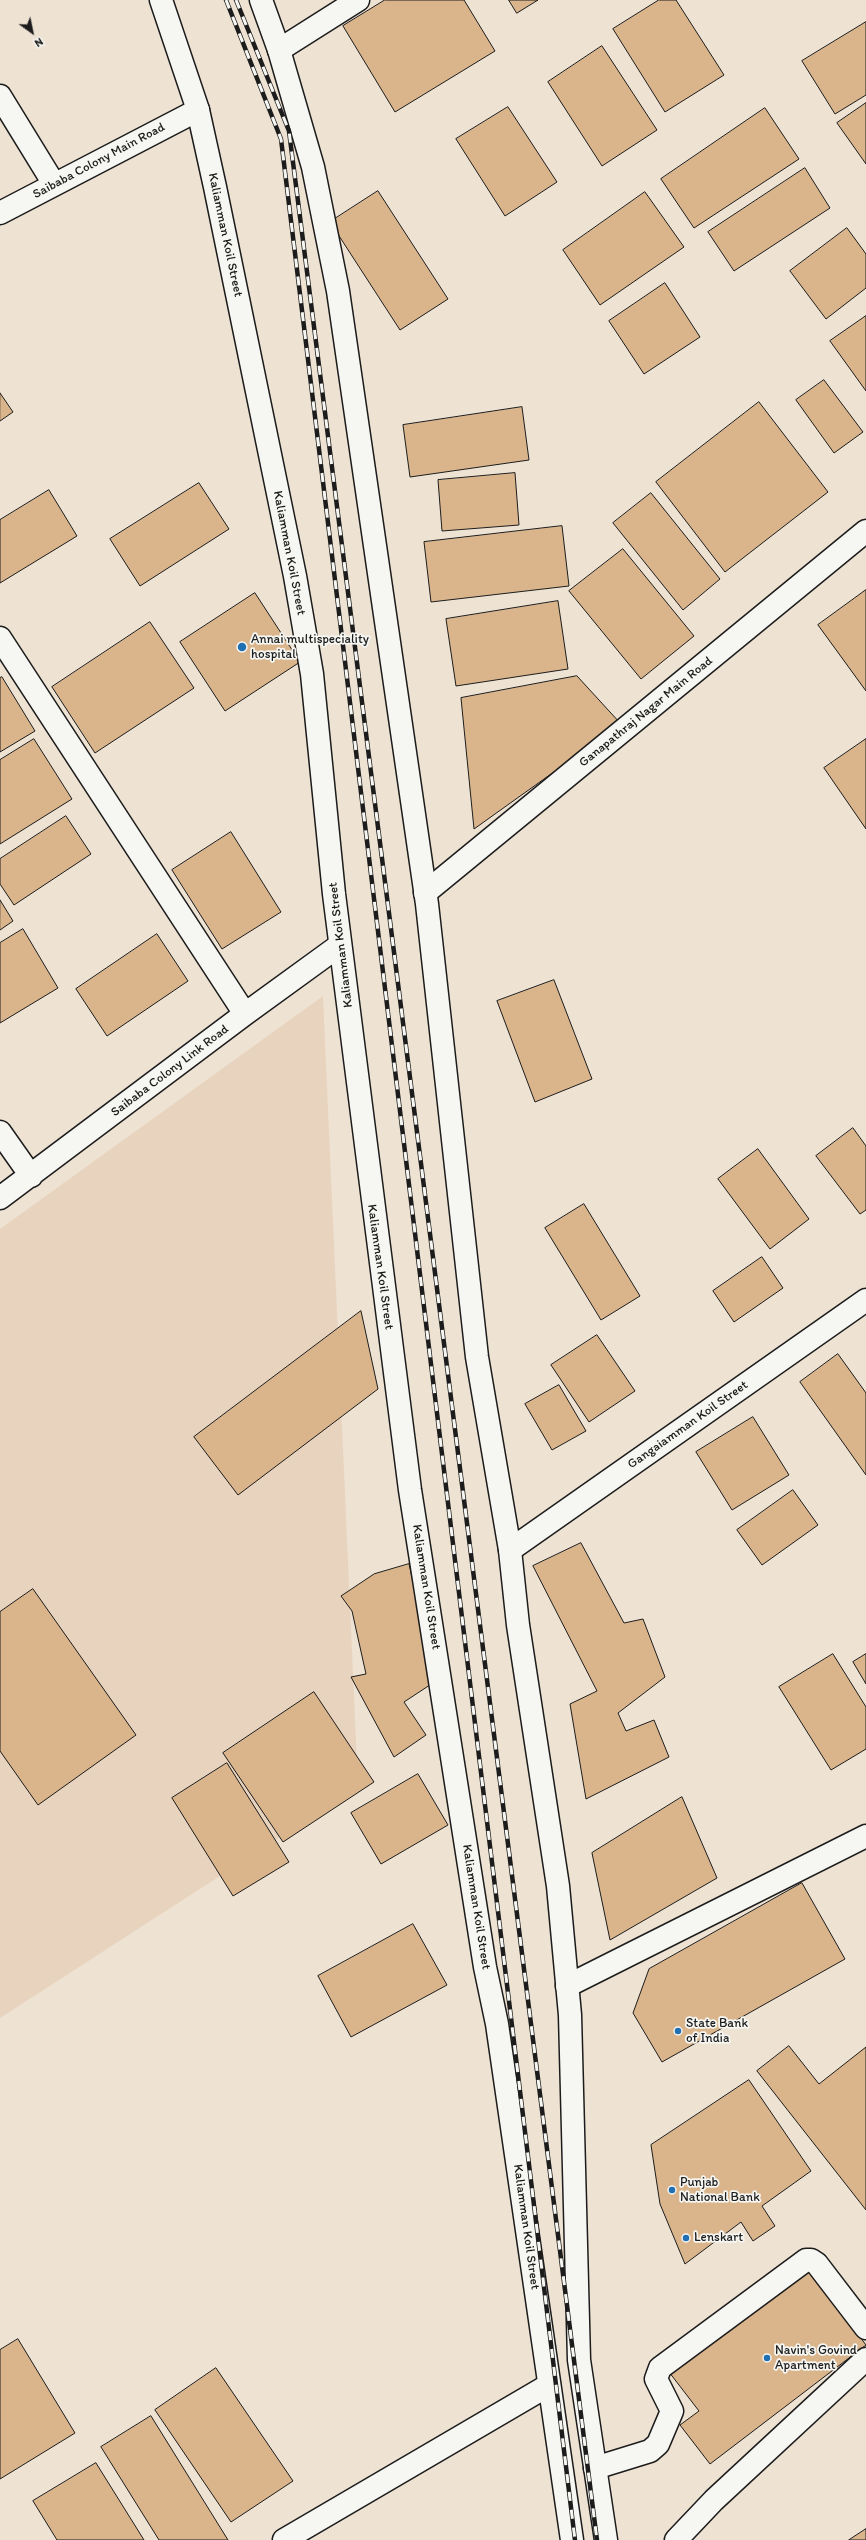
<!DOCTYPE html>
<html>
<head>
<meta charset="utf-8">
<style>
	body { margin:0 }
	#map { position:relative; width:866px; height:2540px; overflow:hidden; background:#eee2d3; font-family:Itim,sans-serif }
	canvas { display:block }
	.north { position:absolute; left:12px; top:12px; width:40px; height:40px; -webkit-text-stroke:3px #f6f6f2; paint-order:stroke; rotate:147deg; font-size:11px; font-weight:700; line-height:16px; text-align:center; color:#1c1c1c }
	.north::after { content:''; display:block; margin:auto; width:14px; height:18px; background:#1c1c1c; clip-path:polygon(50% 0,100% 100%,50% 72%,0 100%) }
</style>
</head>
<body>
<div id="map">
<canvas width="866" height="2540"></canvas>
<div class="north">N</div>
</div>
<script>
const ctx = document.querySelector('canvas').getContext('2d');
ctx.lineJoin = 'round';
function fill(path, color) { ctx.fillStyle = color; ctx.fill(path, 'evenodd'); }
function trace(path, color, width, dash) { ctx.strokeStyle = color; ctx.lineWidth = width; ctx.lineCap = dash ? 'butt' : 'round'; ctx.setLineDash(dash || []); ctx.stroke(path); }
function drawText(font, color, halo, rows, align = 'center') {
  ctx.font = font + ' Itim,sans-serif'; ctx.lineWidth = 3.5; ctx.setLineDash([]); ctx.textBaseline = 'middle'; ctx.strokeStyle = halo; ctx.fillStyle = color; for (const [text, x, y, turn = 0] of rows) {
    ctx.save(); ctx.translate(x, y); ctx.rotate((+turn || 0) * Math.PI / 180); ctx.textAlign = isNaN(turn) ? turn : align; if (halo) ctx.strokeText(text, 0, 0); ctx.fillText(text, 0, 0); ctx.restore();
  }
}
fill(new Path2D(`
	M323 996 358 1787 0 2018V1229Z`), '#e8d4be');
const building = new Path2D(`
	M385 0H464L495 51 395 112 343 26Z
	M509 0H538L517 13Z
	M659 0H676L724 75 665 112 613 29Z
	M866 22V95L835 114 802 61Z
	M602 46 657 130 602 166 548 82Z
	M866 103V164L837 123Z
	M508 107 557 182 505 216 456 139Z
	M765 108 799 159 694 228 661 179Z
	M805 168 830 208 734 271 708 232Z
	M378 191 448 299 400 330 330 222Z
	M645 192 684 247 600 305 563 250Z
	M847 228 866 254V288L826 319 790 271Z
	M665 283 700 337 644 374 609 321Z
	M866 316V391L830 341Z
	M824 380 863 432 834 453 796 400Z
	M0 393 13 412 0 421Z
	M759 402 828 492 725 572 656 482Z
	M522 407 529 460 410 477 403 425Z
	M515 473 519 525 442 531 438 480Z
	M199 483 229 529 140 586 110 539Z
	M49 490 77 536 0 583V520Z
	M651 493 720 579 683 610 613 523Z
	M562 526 569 586 431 602 424 542Z
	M623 549 694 636 641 679 569 591Z
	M866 590V691L818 625Z
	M255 593 300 662 225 711 180 642Z
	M558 601 568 669 456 686 446 619Z
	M150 622 194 688 95 753 52 687Z
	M577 676 621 724 474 829 461 698Z
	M2 677 35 731 0 752V678Z
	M34 739 72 799 0 844V760Z
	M866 739V829L824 768Z
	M66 816 91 854 14 905 0 884V859Z
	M231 832 281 912 222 949 172 870Z
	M0 900 13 921 0 930Z
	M23 929 58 988 0 1023V943Z
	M157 934 188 981 107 1036 76 989Z
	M554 980 592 1079 535 1102 497 1001Z
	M853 1128 866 1146V1210L860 1214 816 1156Z
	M758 1149 809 1219 770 1249 718 1179Z
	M584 1204 640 1296 601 1320 545 1228Z
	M762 1257 783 1288 734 1322 713 1291Z
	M361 1311 378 1389 238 1495 194 1437Z
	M597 1335 635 1391 589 1422 551 1365Z
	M838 1354 866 1393V1475L800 1382Z
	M559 1385 586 1431 552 1450 525 1404Z
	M753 1417 789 1475 732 1510 696 1452Z
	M793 1490 818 1525 762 1565 737 1530Z
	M581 1543 624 1623 643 1619 665 1677 618 1713 626 1731 654 1720 669 1757 586 1799 570 1704 597 1691 533 1566Z
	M409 1564 436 1681 404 1702 426 1735 394 1757 351 1677 366 1674 352 1611 341 1596 374 1574Z
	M33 1589 136 1735 38 1805 0 1751V1612Z
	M833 1654 866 1707V1749L831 1770 779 1687Z
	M866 1654V1684L853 1662Z
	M314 1692 374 1782 283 1842 223 1753Z
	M227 1763 289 1862 233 1896 172 1798Z
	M418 1774 448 1825 381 1864 351 1813Z
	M682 1797 717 1878 610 1940 592 1853Z
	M802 1883 845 1959 662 2062 633 2013 649 1969Z
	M413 1924 447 1985 351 2037 318 1976Z
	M789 2046 819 2084 866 2047V2210L757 2071Z
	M749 2080 811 2171 762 2206 775 2226 753 2241 741 2222 685 2264 660 2204 651 2145Z
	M807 2267 866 2345 710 2464 680 2425 699 2411 669 2372Z
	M18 2339 75 2433 0 2479V2350Z
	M216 2368 293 2481 231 2522 155 2410Z
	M151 2416 228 2540H159L101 2447Z
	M96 2463 144 2540H57L33 2501Z
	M866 2529V2540H849Z`);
fill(building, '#dab58c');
trace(building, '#1c1c1c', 1);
const minor = new Path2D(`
	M279 50 358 0
	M0 96 54 184
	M0 213 198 110
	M0 638 245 1014
	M425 893 866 531
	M0 1132 31 1176
	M0 1198 245 1014 340 945
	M510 1550 866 1300
	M567 1986 866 1836
	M595 2468 650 2451 658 2444 672 2411 656 2379 660 2368 806 2260H811L817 2264 866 2328
	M284 2540 549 2385
	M676 2540 714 2500 866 2359`);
const major = new Path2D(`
	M161 0 198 110 215 187 295 576 312 674 334 894 410 1490 485 1967 497 2024 572 2540
	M261 0 279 50 313 167 338 291 427 904 477 1357 510 1550 518 1625 558 1886 570 2015 579 2360 606 2540`);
trace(minor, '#1c1c1c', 25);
trace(major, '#1c1c1c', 25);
trace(minor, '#f6f6f2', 22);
trace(major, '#f6f6f2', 22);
const rail = new Path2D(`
	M226 0 281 139 575 2540
	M236 0 289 131 597 2540`);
trace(rail, '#1c1c1c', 4.5);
trace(rail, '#f6f6f2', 3, [9]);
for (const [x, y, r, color] of [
	[242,647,5,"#1f6fb2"],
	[678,2031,4,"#1f6fb2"],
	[672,2190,4,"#1f6fb2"],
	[686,2238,4,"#1f6fb2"],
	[767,2358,4,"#1f6fb2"]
]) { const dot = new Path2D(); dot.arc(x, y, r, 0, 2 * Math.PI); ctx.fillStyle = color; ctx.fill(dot); trace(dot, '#f6f6f2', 1.5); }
drawText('13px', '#1c1c1c', '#f6f6f2', [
	["Saibaba Colony Main Road",99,161,-28],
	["Kaliamman Koil Street",225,235,78],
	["Kaliamman Koil Street",289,553,79],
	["Ganapathraj Nagar Main Road",646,712,-39],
	["Kaliamman Koil Street",341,945,-97],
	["Saibaba Colony Link Road",170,1071,-37],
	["Kaliamman Koil Street",380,1267,82],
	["Gangaiamman Koil Street",688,1425,-35],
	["Kaliamman Koil Street",426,1587,81],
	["Kaliamman Koil Street",476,1907,81],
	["Kaliamman Koil Street",526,2227,82]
]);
drawText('13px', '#1c1c1c', '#f6f6f2', [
	["Annai multispeciality",251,640],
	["hospital",251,655],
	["State Bank",686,2024],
	["of India",686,2039],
	["Punjab",680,2183],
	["National Bank",680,2198],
	["Lenskart",694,2238],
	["Navin's Govind",775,2351],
	["Apartment",775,2366]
], 'left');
</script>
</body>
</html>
